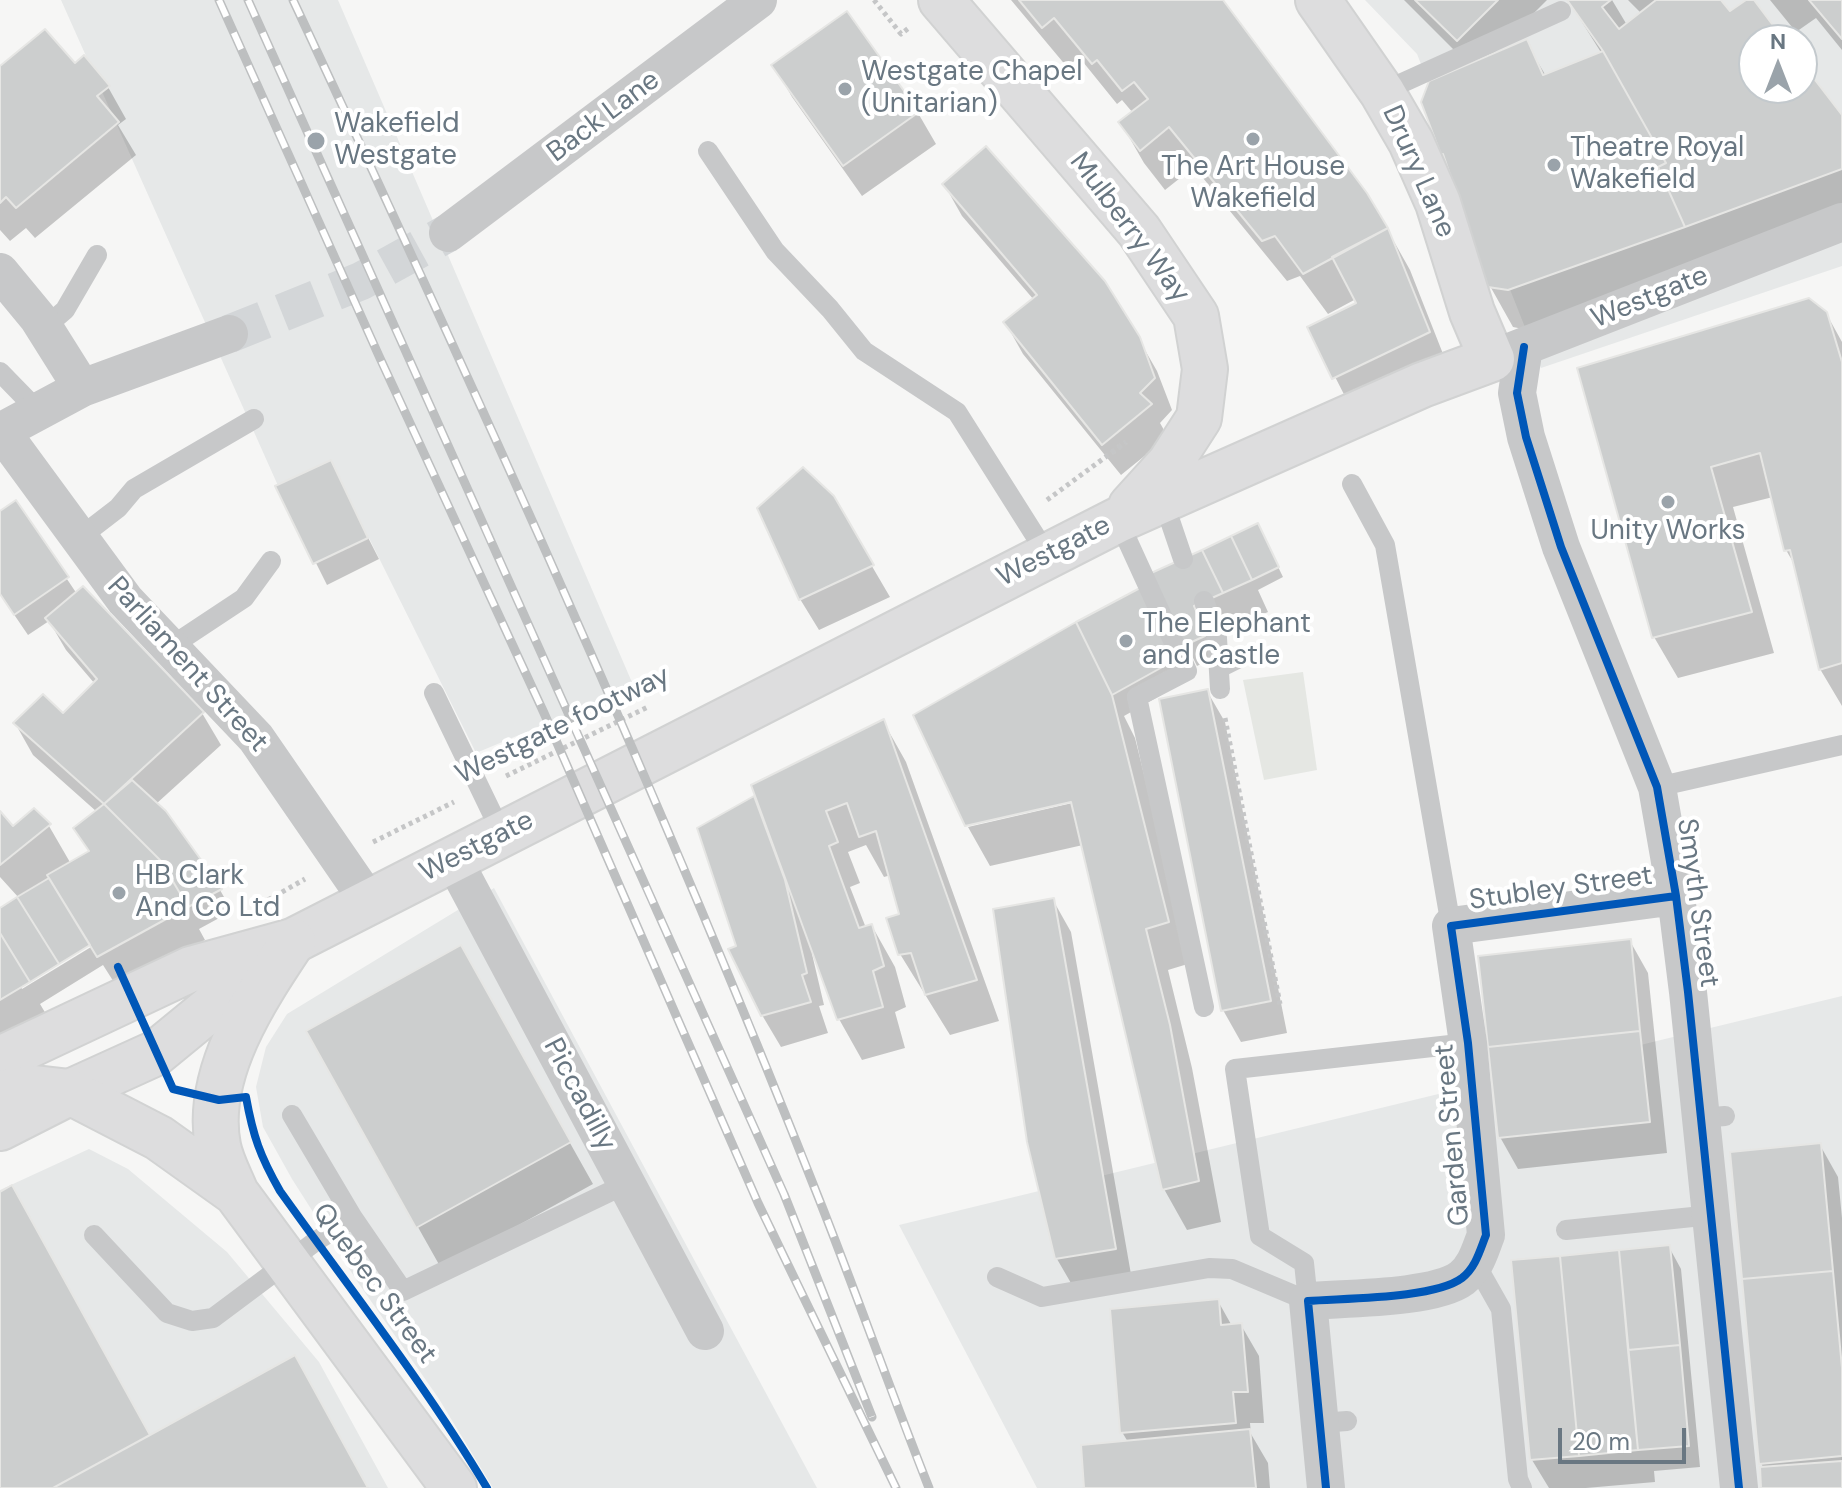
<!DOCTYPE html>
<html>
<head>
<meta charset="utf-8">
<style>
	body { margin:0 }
	#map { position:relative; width:1842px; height:1488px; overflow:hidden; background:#f6f6f5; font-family:"DM Sans",sans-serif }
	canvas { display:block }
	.north { position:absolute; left:1738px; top:24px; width:80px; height:80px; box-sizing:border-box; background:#fff; border:2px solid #c3c9cd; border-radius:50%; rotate:0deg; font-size:22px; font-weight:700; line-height:32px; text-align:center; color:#697782 }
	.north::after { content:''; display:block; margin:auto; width:28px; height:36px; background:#9aa3aa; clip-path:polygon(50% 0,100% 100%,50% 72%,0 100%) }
	.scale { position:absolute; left:1558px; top:1428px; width:128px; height:36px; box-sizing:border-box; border:4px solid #697782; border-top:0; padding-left:10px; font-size:24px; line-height:28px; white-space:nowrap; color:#697782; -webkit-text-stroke:6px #fff; paint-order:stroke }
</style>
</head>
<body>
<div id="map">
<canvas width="1842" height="1488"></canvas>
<div class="north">N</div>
<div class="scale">20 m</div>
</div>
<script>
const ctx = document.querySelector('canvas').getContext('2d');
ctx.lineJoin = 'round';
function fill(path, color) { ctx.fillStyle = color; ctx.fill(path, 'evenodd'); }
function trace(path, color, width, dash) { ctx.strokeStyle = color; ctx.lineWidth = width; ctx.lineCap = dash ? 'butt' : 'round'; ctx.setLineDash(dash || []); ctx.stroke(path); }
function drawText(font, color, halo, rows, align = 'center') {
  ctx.font = font + ' "DM Sans",sans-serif'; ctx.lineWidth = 8; ctx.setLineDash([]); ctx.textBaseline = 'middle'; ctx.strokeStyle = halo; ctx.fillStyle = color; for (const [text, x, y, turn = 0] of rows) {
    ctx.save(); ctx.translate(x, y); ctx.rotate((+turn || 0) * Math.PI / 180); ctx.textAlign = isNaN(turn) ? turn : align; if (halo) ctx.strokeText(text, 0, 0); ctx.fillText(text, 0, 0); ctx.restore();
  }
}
fill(new Path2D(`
	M61 0H338L634 687 476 753 369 538 313 564Z
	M1365 0H1842V266L1541 368 1417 54ZM1754 40H1802V88H1754Z
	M494 888 817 1488H493L439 1399 357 1281 292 1179 263 1127 256 1087 266 1047 287 1014Z
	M1842 996V1488H1037L899 1225Z
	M89 1149 128 1169 227 1252 319 1362 388 1488H0V1190Z`), '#e6e8e8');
fill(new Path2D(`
	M1303 672 1317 770 1264 780 1243 680Z`), '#e5e7e3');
fill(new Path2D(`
	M1011 0H1219L1387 229 1410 270 1447 364 1352 410 1310 328 1359 304 1356 299 1328 314 1300 276 1287 281 1194 167 1165 190 1144 163 1121 123 1133 113 1122 100 1117 104 1079 57 1067 67Z
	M1404 0H1547L1491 56 1526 42 1546 76 1602 54 1568 0H1612L1627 25 1642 14 1628 0H1719L1730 13 1751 0 1782 40H1754V88H1802V66L1842 118V217L1533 331 1513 327 1490 286 1449 165 1442 154 1470 66Z
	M1770 0H1842V50L1816 18 1796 32Z
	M74 66 108 87 126 119 118 125 136 155 35 238 26 228 10 241 0 230V69Z
	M774 66 918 113 936 144 862 196 792 97Z
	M944 184 1138 338 1157 371 1172 410 1160 423 1168 437 1121 475 1023 354 1005 322 1034 300 962 216Z
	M1826 313 1842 342V706L1820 669 1797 569 1786 550 1773 497 1733 507 1774 653 1678 678 1654 637 1579 369Z
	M330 463 379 559 327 585 278 487Z
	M832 498 890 597 819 630 800 599Z
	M16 503 77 594 202 713 221 745 156 804 164 812 220 890 232 911 199 929 205 940 117 987 103 965 40 1004 52 1024 0 1054V910L19 898 0 877V814L12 829 49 826 71 864 90 853 76 828 97 812 33 755 15 723 63 716 95 684 66 650 49 621 28 635 0 594V514ZM91 942V947L22 989 20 985Z
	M1263 536 1283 577 1258 590 1268 612 1243 623 1237 613 1204 628 1217 656 1197 666 1152 575Z
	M1140 591 1186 681 1124 716 1135 738 1191 963 1168 970 1192 1068 1221 1222 1187 1230 1164 1189 1083 845 990 866 968 827 1081 801 1080 797 967 823V826L916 716Z
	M1207 691 1225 722 1287 1033 1241 1042 1223 1010Z
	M883 721 906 762 999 1021 950 1035 900 954 902 915 891 875 884 877 866 845 848 852 860 883 850 887 866 928 872 926 895 967 906 1007 895 1012 905 1048 862 1060 839 1019 815 953 812 954 824 1005 819 1006 828 1033 781 1047 762 1015 738 947 753 799 759 808 761 807Z
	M1053 900 1071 932 1132 1280 1075 1290 1057 1259 1029 1141Z
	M1630 941 1648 973 1667 1153 1518 1169 1500 1137Z
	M483 988 593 1184 441 1268 308 1032Z
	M1820 1145 1838 1177 1842 1218V1488H1763L1764 1469 1761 1463Z
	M1669 1247 1681 1269 1700 1467 1654 1471 1655 1482 1586 1488H1549L1532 1460Z
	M1218 1301 1232 1326 1241 1325 1259 1356 1264 1423H1250L1251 1434 1268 1463 1270 1488H1086L1128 1442 1122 1432Z`), '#0003');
const building = new Path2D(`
	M1019 0H1223L1367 193 1388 228 1303 274 1275 236 1262 241 1169 127 1140 151 1118 122 1148 99 1134 82 1122 91 1097 60 1092 64 1054 18 1042 28Z
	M1415 0H1498L1457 41Z
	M1567 0H1611L1602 7 1619 29 1656 0H1721L1730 11 1746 0H1754L1784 40H1754V88H1802V63L1842 115V169L1685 227 1658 167 1666 163 1603 51Z
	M1809 0H1842V39Z
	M847 11 919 112 843 166 771 65Z
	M45 29 75 63 84 55 110 86 97 96 119 122 16 208 6 197 0 203V66Z
	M1527 39 1543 75 1603 51 1666 163 1658 167 1685 227 1508 290 1488 287 1443 154 1441 155 1421 102 1429 81Z
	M986 146 1105 281 1140 337 1155 378 1140 393 1152 404 1102 445 1003 322 1037 295 942 184Z
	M1388 228 1430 332 1332 379 1307 327 1356 303 1332 257Z
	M1809 298 1827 312 1842 362V663L1819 670 1790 550 1784 551 1760 453 1711 467 1752 612 1652 638 1577 368Z
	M331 460 368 538 313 564 275 486Z
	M803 467 834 496 874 565 799 600 757 508Z
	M16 500 69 577 14 615 0 594V511Z
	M1258 523 1279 567 1252 580 1231 536Z
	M1231 536 1252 580 1223 593 1202 550Z
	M1202 550 1223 593 1194 606 1207 635 1183 646 1149 574Z
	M83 586 204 712 104 804 13 723 43 694 63 713 97 679 45 618Z
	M1140 588 1175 660 1112 695 1076 622Z
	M1076 622 1112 695 1169 922 1146 929 1170 1025 1199 1181 1162 1190 1071 802 965 826 913 715Z
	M1208 689 1271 1001 1221 1011 1159 699Z
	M884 719 977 980 925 995 911 953 898 955 886 918 899 914 876 831 859 837 847 803 826 811 838 842 829 846 859 928 872 924 884 966 873 971 883 1007 837 1020 751 785Z
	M132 780 166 811 222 889 188 907 161 861 104 804Z
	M754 796 785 880 807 973 802 975 811 1002 761 1016 728 949 736 946 697 828Z
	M104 804 161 861 188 907 97 957 47 875 89 851 73 828Z
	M34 808 51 824 0 865V811L13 826Z
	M49 878 90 945 59 964 17 897Z
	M17 897 59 964 30 982 0 933V908Z
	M1054 898 1116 1249 1055 1259 1027 1142 993 909Z
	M0 933 30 982 0 1000Z
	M1631 939 1640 1031 1488 1047 1478 956Z
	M461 945 571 1142 416 1228 306 1031Z
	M1640 1031 1650 1122 1498 1138 1488 1047Z
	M1821 1143 1833 1271 1742 1279 1730 1152Z
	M12 1185 150 1435 53 1488H0V1192Z
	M1670 1245 1680 1345 1628 1350 1619 1250Z
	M1619 1250 1638 1450 1579 1456 1560 1256Z
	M1560 1256 1579 1456 1530 1460 1511 1260Z
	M1833 1271 1842 1368V1456L1759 1464 1742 1279Z
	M1219 1299 1221 1325 1242 1323 1248 1392H1233L1236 1423 1120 1433 1110 1309Z
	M1680 1345 1689 1446 1638 1450 1628 1350Z
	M295 1355 368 1488H53L150 1435Z
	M1250 1429 1256 1488H1084L1081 1445Z
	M1842 1461V1488H1761L1760 1467Z`);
fill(building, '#cccece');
trace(building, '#e6e6e4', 2);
trace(new Path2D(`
	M229 334 361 281 448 233`), '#d3d6d8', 38, [38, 19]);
const primary = new Path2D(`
	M941 0 1139 231 1196 316 1205 369 1199 418 1170 463 1131 506
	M0 1059 191 969 293 941 1118 520 1422 385 1492 359 1472 312 1438 203 1411 142 1382 92 1318 0
	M70 1092 156 1053 279 952`);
const highway = new Path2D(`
	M0 1093 35 1088 70 1092 159 1138 236 1193 454 1488
	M0 1128 65 1095
	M236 1193C230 1178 221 1162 218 1146 204 1074 255 998 293 941`);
trace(primary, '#d1d2d2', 48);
trace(highway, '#d2d3d3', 48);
trace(new Path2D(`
	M874 0 901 34 910 27
	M1047 500 1126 442
	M1225 718 1280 1004
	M506 776 648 707
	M373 842 454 802
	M268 900 305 879`), '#c5c6c7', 5, [4, 4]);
trace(new Path2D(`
	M1382 92 1561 11
	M708 151 775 251 830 309 864 351 957 412 1048 556
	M44 328 65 310 97 255
	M0 372 38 411
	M1352 484 1385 545 1451 926
	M1163 500 1183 559
	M1118 520 1187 671 1137 697 1204 1007
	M79 538 118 508 134 489 254 419
	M1204 601 1217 638 1220 689
	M170 647 244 598 271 561
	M1219 668 1237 659
	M434 693 502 834
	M1657 787 1842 745
	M292 1115 353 1218
	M1701 1118 1725 1116
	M1566 1230 1712 1215
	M94 1235 167 1313 192 1321 213 1318 316 1241 353 1218 403 1291 626 1184
	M1475 1263 1501 1309 1518 1479 1522 1488
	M997 1277 1042 1297 1209 1268 1232 1269 1308 1301 1304 1263 1260 1236 1235 1069 1468 1043
	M1320 1423 1347 1421`), '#c7c8c9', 20);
trace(new Path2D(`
	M448 233 758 0
	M0 272 38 318 82 388
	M1524 347 1517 393 1526 437 1561 547 1657 787 1676 896 1688 992 1739 1488
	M1502 355 1842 222
	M1 431 125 600 256 738 369 902
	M0 432 82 388 229 334
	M453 859 705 1331
	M1326 1488 1308 1301C1344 1298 1434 1299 1462 1278 1476 1267 1480 1250 1486 1235L1468 1043 1451 926 1676 896`), '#c7c8c9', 38);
trace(primary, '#ddddde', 44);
trace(highway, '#ddddde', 44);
const rail = new Path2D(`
	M219 0 379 356 544 713 758 1203 896 1488
	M248 0 784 1194 872 1417
	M293 0C478 395 659 793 819 1199 857 1295 891 1392 929 1488`);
trace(rail, '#bdbfc0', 9);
trace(rail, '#fff', 6, [18]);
trace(new Path2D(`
	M1524 347 1517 393 1526 437 1561 547 1657 787 1676 896 1688 992 1739 1488
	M118 967 173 1089 219 1100 246 1097C253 1136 260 1156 280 1191 350 1289 425 1384 487 1488
	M1326 1488 1308 1301C1344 1298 1434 1299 1462 1278 1476 1267 1480 1250 1486 1235L1468 1043 1451 926 1676 896`), '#0057b8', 8);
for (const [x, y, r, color] of [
	[845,89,8,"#9aa3aa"],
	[1253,139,8,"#9aa3aa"],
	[316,141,10,"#9aa3aa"],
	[1554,165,8,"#9aa3aa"],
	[1668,502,8,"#9aa3aa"],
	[1126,641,8,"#9aa3aa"],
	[119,893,8,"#9aa3aa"]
]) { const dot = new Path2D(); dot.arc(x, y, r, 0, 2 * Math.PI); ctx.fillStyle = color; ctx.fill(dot); trace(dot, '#fff', 3); }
drawText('28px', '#697782', '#fff', [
	["Westgate Chapel",861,73],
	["(Unitarian)",861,105],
	["Wakefield",334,125],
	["Westgate",334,157],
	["Theatre Royal",1570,149],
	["Wakefield",1570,181],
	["The Art House",1253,168,"center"],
	["Wakefield",1253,200,"center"],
	["Unity Works",1668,532,"center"],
	["The Elephant",1142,625],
	["and Castle",1142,657],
	["HB Clark",135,877],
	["And Co Ltd",135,909]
], 'left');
drawText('28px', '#697782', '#fff', [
	["Back Lane",604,117,-37],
	["Drury Lane",1418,172,66],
	["Mulberry Way",1129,228,53],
	["Westgate",1650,298,-22],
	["Westgate",1054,552,-27],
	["Parliament Street",187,665,48],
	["Westgate footway",563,726,-26],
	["Westgate",477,847,-27],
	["Stubley Street",1561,889,-8],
	["Smyth Street",1697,903,82],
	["Piccadilly",579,1095,62],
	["Garden Street",1453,1135,-95],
	["Quebec Street",374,1284,54]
]);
</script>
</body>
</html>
